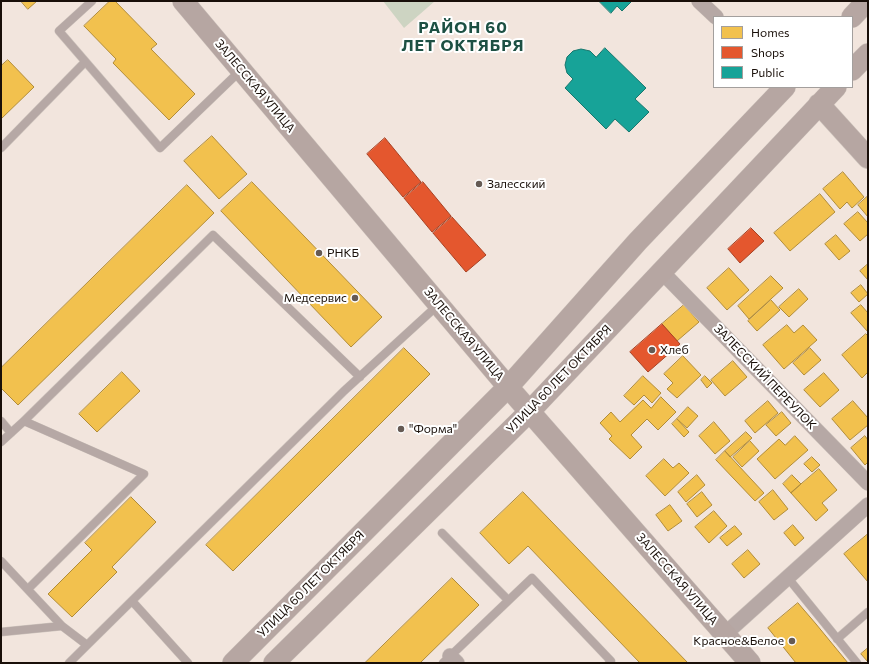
<!DOCTYPE html>
<html>
<head>
<meta charset="utf-8">
<style>
	body { margin:0 }
	#map { position:relative; width:869px; height:664px; overflow:hidden; background:#f2e5dd; font-family:Commissioner,sans-serif }
	canvas { display:block }
	.frame { position:absolute; inset:0; border:2px solid #190f09; pointer-events:none }
	.legend { position:absolute; left:713px; top:16px; width:140px; height:72px; box-sizing:border-box; background:#fff; border:1px solid #a39f9d; margin:0; padding:5px 7px; list-style:none; font-size:12px; color:#190f09 }
	.legend li { display:flex; align-items:center; gap:8px; height:20px }
	.legend b { width:20px; border:1px solid #a39f9d }
</style>
</head>
<body>
<div id="map">
<canvas width="869" height="664"></canvas>
<div class="frame"></div>
<ul class="legend">
<li><b style="height:11px;background:#f2c14e"></b>Homes</li>
<li><b style="height:11px;background:#e4572e"></b>Shops</li>
<li><b style="height:11px;background:#17a398"></b>Public</li>
</ul>
</div>
<script>
const ctx = document.querySelector('canvas').getContext('2d');
ctx.lineJoin = 'round';
function fill(path, color) { ctx.fillStyle = color; ctx.fill(path, 'evenodd'); }
function trace(path, color, width, dash) { ctx.strokeStyle = color; ctx.lineWidth = width; ctx.lineCap = dash ? 'butt' : 'round'; ctx.setLineDash(dash || []); ctx.stroke(path); }
function drawText(font, color, halo, rows, align = 'center') {
  ctx.font = font + ' Commissioner,sans-serif'; ctx.lineWidth = 4; ctx.setLineDash([]); ctx.textBaseline = 'middle'; ctx.strokeStyle = halo; ctx.fillStyle = color; for (const [text, x, y, turn = 0] of rows) {
    ctx.save(); ctx.translate(x, y); ctx.rotate((+turn || 0) * Math.PI / 180); ctx.textAlign = isNaN(turn) ? turn : align; if (halo) ctx.strokeText(text, 0, 0); ctx.fillText(text, 0, 0); ctx.restore();
  }
}
fill(new Path2D(`
	M383 1H435L404 28Z`), '#cdd4c2');
const homes = new Path2D(`
	M21 1H37L28 9Z
	M110 1H115L157 44 151 49 195 94 169 120 113 63 116 59 84 26Z
	M8 60 34 87 1 119V66Z
	M212 136 247 174 219 199 184 161Z
	M843 172 864 197 852 208 847 202 840 209 823 189Z
	M252 182 382 317 351 347 221 211Z
	M187 185 214 213 18 405 1 388V368Z
	M820 194 835 212 790 251 774 233Z
	M868 196V217L858 205Z
	M858 212 868 223V234L860 241 844 224Z
	M836 235 850 251 839 260 825 244Z
	M868 264V280L860 271Z
	M729 268 749 290 727 310 707 288Z
	M771 276 783 288 749 319 738 306Z
	M861 285 868 294 859 302 851 293Z
	M799 289 808 299 789 317 779 307Z
	M771 300 780 310 757 331 748 321Z
	M684 305 699 322 677 341 662 324Z
	M861 305 868 313V332L851 313Z
	M787 325 794 333 803 325 817 340 784 369 763 345Z
	M866 334 868 336V372L862 378 842 355Z
	M404 348 430 374 233 571 206 545Z
	M810 348 821 360 804 375 793 363Z
	M683 356 701 375 677 398 667 389 673 383 664 374Z
	M733 361 747 377 725 396 711 380Z
	M122 372 140 391 97 432 79 414Z
	M824 373 839 390 820 407 804 390Z
	M643 376 661 393 652 403 644 395 634 405 624 396Z
	M705 376 712 383 707 388 701 380Z
	M661 397 676 412 658 430 647 419 631 435 642 447 630 459 609 439 612 436 600 423 611 412 620 422 643 400 651 408Z
	M768 401 778 413 755 433 745 421Z
	M853 401 868 418V425L850 440 832 419Z
	M688 407 698 416 687 428 677 419Z
	M782 412 791 423 776 436 766 425Z
	M677 419 689 432 684 437 672 424Z
	M714 422 730 441 715 454 699 436Z
	M746 432 752 438 730 457 725 451Z
	M795 436 808 450 775 479 757 459 779 439 785 445Z
	M865 436 868 440V462L865 465 851 448Z
	M750 441 759 451 742 467 733 457Z
	M725 451 764 493 755 501 716 460Z
	M812 457 820 465 812 472 804 464Z
	M664 459 673 468 679 463 689 473 665 496 646 476Z
	M819 469 837 490 822 503 828 510 816 521 791 493Z
	M697 475 705 485 686 502 678 492Z
	M792 475 801 484 791 493 783 484Z
	M773 490 788 509 774 520 759 502Z
	M523 492 688 663H640L528 546 509 564 480 533Z
	M702 492 712 505 697 517 687 504Z
	M131 497 156 522 112 567 117 572 72 617 48 594 92 550 85 543Z
	M670 505 682 521 668 531 656 515Z
	M714 511 727 526 709 543 695 527Z
	M793 525 804 538 795 546 784 533Z
	M735 526 742 534 727 546 720 538Z
	M868 534V582L844 554Z
	M748 550 760 564 744 578 732 564Z
	M452 578 479 605 420 663H365Z
	M798 603 816 624 848 663H796L768 628Z
	M868 648V662L861 654Z`);
fill(homes, '#f2c14e');
trace(homes, '#b18c39', 1);
const shops = new Path2D(`
	M385 138 421 182 403 197 367 154Z
	M423 182 451 216 432 232 404 198Z
	M452 217 486 255 466 272 433 233Z
	M751 228 764 241 740 263 728 249Z
	M662 324 680 344 648 372 630 352Z`);
fill(shops, '#e4572e');
trace(shops, '#a74123', 1);
const public = new Path2D(`
	M599 1H632L622 11 617 6 611 13Z
	M605 48 646 88 635 99 649 112 629 132 615 119 606 129 565 88 573 79 567 73 565 65 567 57 573 51 581 49 590 51 596 57Z`);
fill(public, '#17a398');
trace(public, '#18776d', 1);
const lane = new Path2D(`
	M92 1 59 31 160 148 241 70
	M1 148 85 62
	M1 421 11 433
	M24 421 213 235 360 377
	M1 442 24 421 144 474 28 589
	M442 533 508 600
	M1 561 62 626 87 645
	M788 578 857 663
	M132 601 188 663
	M1 632 62 626
	M837 639 868 612
	M69 663 344 391 438 305
	M443 663 532 578 611 661 609 663`);
const street = new Path2D(`
	M699 1 716 17
	M661 271 868 483
	M725 634 868 505
	M450 656 457 663`);
const secondary = new Path2D(`
	M183 1 508 387 750 663
	M852 17 867 1
	M852 70 868 54
	M819 104 868 158
	M233 663 508 387 638 241 785 87
	M274 663 530 411 836 87`);
trace(lane, '#cec4bd', 9);
trace(street, '#cec4bd', 16);
trace(secondary, '#cec4bd', 22);
trace(lane, '#b6a8a5', 8);
trace(street, '#b6a8a5', 15);
trace(secondary, '#b6a6a2', 21);
for (const [x, y, r, color] of [
	[479,184,4,"#655a53"],
	[319,253,4,"#655a53"],
	[355,298,4,"#655a53"],
	[652,350,4,"#655a53"],
	[401,429,4,"#655a53"],
	[792,641,4,"#655a53"]
]) { const dot = new Path2D(); dot.arc(x, y, r, 0, 2 * Math.PI); ctx.fillStyle = color; ctx.fill(dot); trace(dot, '#fff', 1.5); }
drawText('12px', '#190f09', '#fff', [
	["ЗАЛЕССКАЯ УЛИЦА",255,86,50],
	["ЗАЛЕССКАЯ УЛИЦА",464,334,50],
	["ЗАЛЕССКИЙ ПЕРЕУЛОК",765,377,46],
	["УЛИЦА 60 ЛЕТ ОКТЯБРЯ",559,379,-46],
	["ЗАЛЕССКАЯ УЛИЦА",677,579,49],
	["УЛИЦА 60 ЛЕТ ОКТЯБРЯ",311,584,-45]
]);
drawText('12px', '#190f09', '#fff', [
	["Залесский",487,184],
	["РНКБ",327,253],
	["Медсервис",347,298,"right"],
	["Хлеб",660,350],
	["\"Форма\"",409,429],
	["Красное&Белое",784,641,"right"]
], 'left');
ctx.letterSpacing = '1px';
drawText('bold 16px', '#1d5043', '#fff', [
	["РАЙОН 60",463,28],
	["ЛЕТ ОКТЯБРЯ",463,46]
]);
ctx.letterSpacing = '0px';
</script>
</body>
</html>
